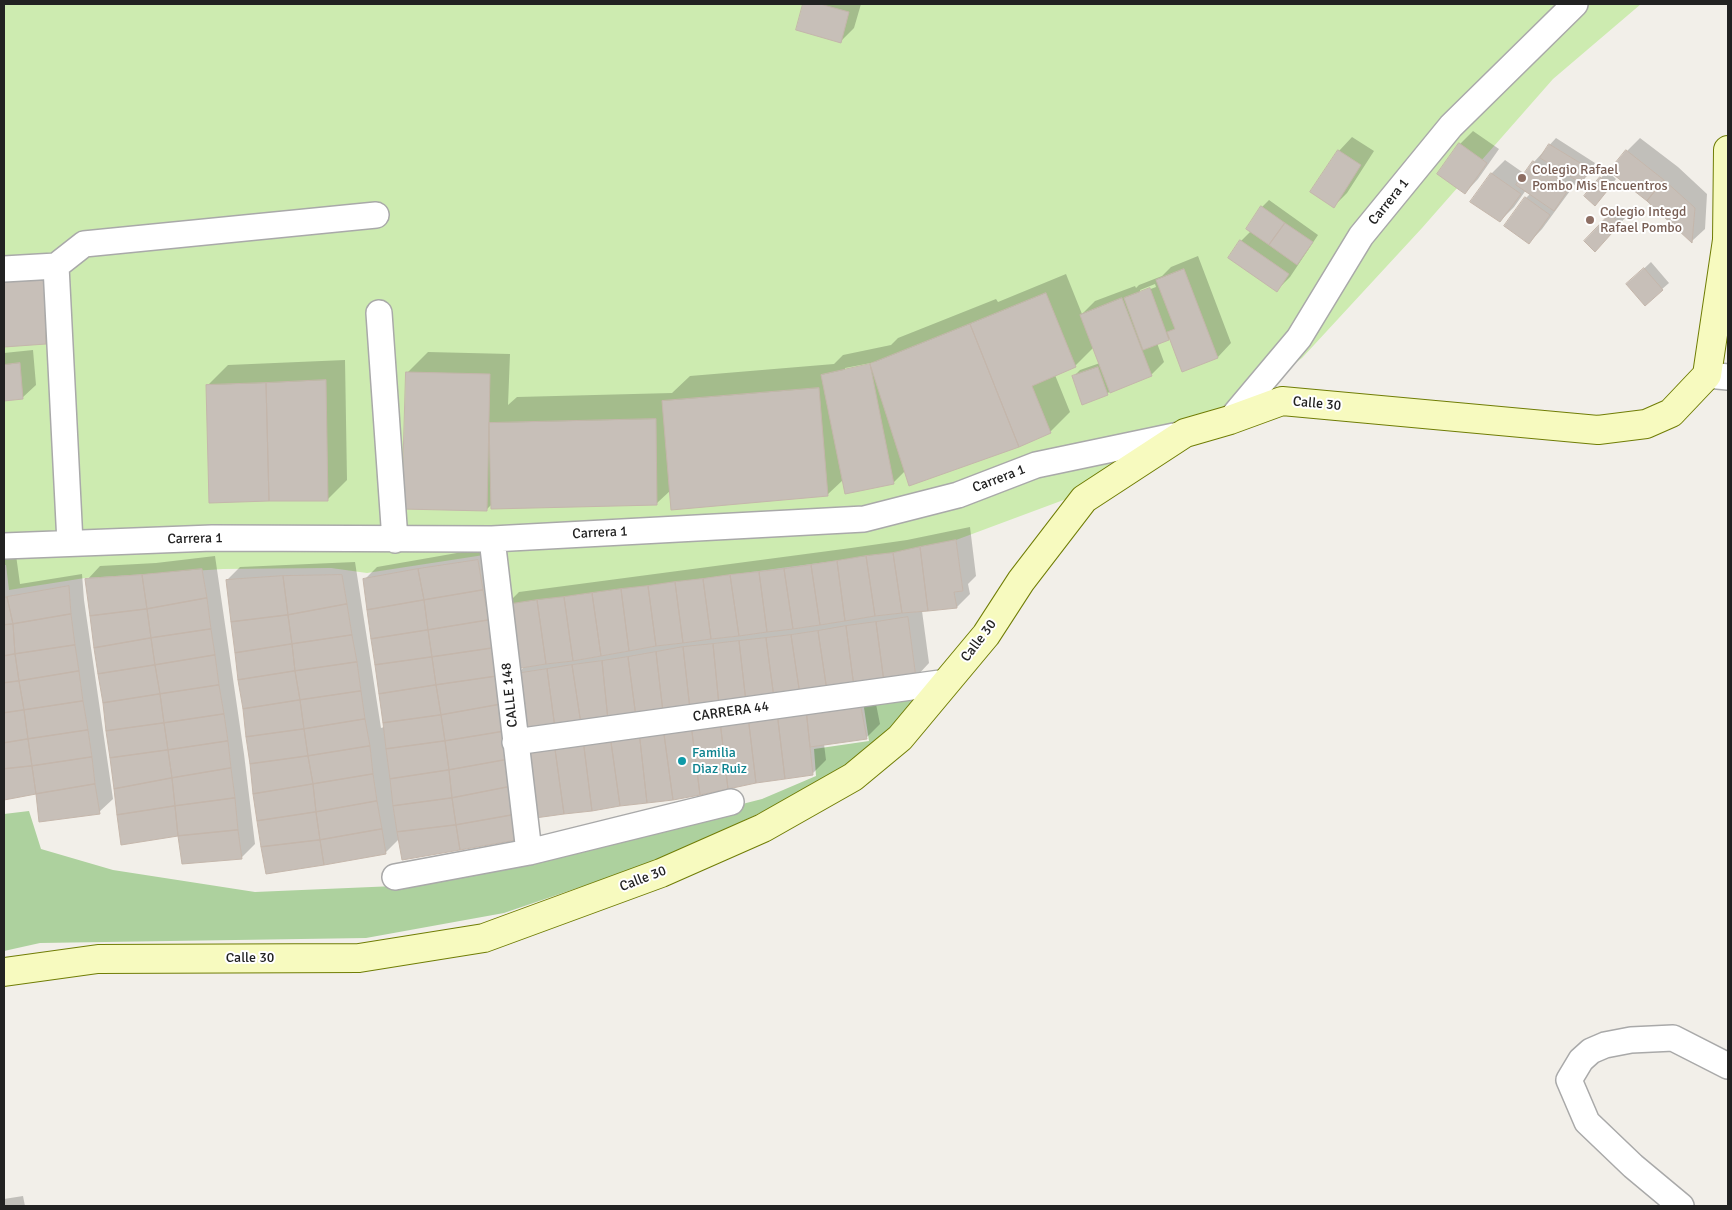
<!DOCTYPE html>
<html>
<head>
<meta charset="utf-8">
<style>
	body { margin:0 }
	#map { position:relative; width:1732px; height:1210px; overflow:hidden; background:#f2efe9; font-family:Signika,sans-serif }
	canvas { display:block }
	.frame { position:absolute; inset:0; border:5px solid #222; pointer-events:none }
</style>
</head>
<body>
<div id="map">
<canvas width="1732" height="1210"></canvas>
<div class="frame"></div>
</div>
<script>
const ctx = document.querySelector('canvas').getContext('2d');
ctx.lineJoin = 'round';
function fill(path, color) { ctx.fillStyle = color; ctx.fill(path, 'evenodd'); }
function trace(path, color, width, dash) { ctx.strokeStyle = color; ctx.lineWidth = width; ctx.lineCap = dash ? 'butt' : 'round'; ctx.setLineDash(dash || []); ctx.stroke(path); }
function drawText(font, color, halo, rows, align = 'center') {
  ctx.font = font + ' Signika,sans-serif'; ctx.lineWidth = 4; ctx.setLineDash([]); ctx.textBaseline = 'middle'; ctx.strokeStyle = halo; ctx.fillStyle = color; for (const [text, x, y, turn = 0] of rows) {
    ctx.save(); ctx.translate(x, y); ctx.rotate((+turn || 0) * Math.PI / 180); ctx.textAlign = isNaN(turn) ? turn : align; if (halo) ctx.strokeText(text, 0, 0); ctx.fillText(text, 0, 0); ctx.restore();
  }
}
fill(new Path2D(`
	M4 4H1641L1553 79 1422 228 1302 358 1221 417 1085 492 956 540 893 553 490 607 484 555 367 573 331 568 223 569 85 578 9 590 6 565H4Z`), '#cdebb0');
fill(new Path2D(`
	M935 688 878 749 795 796 668 857 504 913 366 938 40 943 4 951V814L29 811 41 849 113 870 255 892 395 886 530 858 762 799 816 776 814 749 869 741 863 701Z`), '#add19e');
fill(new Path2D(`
	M805 4H861L854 28 840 42 798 29Z
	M1473 131 1499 149 1478 179 1465 193 1460 144Z
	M1352 137 1374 151 1347 193 1334 206 1339 151Z
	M1556 138 1595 163 1587 176 1581 182 1578 180 1542 229 1529 243 1526 198 1530 194 1526 190 1514 207 1500 221 1472 201 1492 173 1505 160 1525 174 1534 162Z
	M1640 138 1678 167 1707 194 1705 229 1692 241 1627 151Z
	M1607 171 1616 179 1601 198V178Z
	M1269 200 1318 235 1290 277 1277 290 1241 241 1251 231 1247 229 1262 207Z
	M1617 209 1626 217 1601 243 1610 215Z
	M1198 256 1231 343 1218 357 1183 370 1171 338 1157 343 1164 362 1151 375 1111 390 1107 394 1074 376 1080 370 1100 363 1094 347 1075 366 1055 375 1070 412 1050 432 906 470 894 482 844 479 827 495 671 490 657 503 492 504 486 510 408 372 428 352 510 354 508 405 517 397 672 393 690 376 834 364 843 355 891 345 898 338 996 299 998 302 1066 274 1082 314 1095 301 1135 286 1136 288 1139 285 1162 276 1171 267ZM1155 284 1156 287 1140 293V290ZM876 362 877 364 845 371V368Z
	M1651 262 1669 283 1645 304 1634 278Z
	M56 265 59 330 46 343 4 345V272Z
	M33 350 36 385 22 398 4 400V353Z
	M345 360 347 480 327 500 208 385 228 365Z
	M970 527 976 576 968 584 970 594 957 607 922 611 929 663 916 677 873 689 880 724 866 738 824 744 826 760 813 773 400 838 385 853 227 580 240 567 355 562 381 728 384 727 364 580 377 567 491 547 516 675 525 666 506 605 519 592 851 548 907 540Z
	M16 555 20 584 82 574 84 600 113 799 99 812 37 793 4 798V557Z
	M215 556 244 754 255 844 241 858 179 835 87 580 100 566 156 563Z
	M23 1196 25 1206H4V1199Z`), '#0003');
const building = new Path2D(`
	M803 4H820L849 12 841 43 796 30Z
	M1459 143 1487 163 1465 194 1437 174Z
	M1549 144 1590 169 1581 183 1540 158Z
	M1338 150 1361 165 1334 208 1310 192Z
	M1626 150 1664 180 1647 201 1609 171Z
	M1533 161 1570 187 1554 211 1516 185Z
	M1491 173 1521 194 1500 222 1470 202Z
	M1600 177 1611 186 1595 206 1584 196Z
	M1664 180 1695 208 1692 243 1647 201Z
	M1525 197 1550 215 1529 244 1504 226Z
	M1261 206 1285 223 1269 245 1246 229Z
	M1610 214 1620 224 1595 252 1584 241Z
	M1285 223 1313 242 1297 265 1269 245Z
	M1240 240 1289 274 1277 292 1228 258Z
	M1644 268 1663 290 1645 306 1626 284Z
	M1184 269 1218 358 1182 372 1167 332 1175 329 1156 280Z
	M44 278 46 344 4 347V280Z
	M1150 288 1169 340 1143 350 1124 298Z
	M1046 293 1076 367 1032 386 1051 433 1019 447 970 324Z
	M1122 298 1152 376 1110 393 1080 315Z
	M970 324 1019 447 909 486 870 364Z
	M20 363 23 399 4 401V365Z
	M870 364 894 484 845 494 821 375Z
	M1098 367 1108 395 1082 405 1072 376Z
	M406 372 490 374 487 511 402 509Z
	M326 380 328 501H269L266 383Z
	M266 383 269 501 209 503 206 385Z
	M819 388 828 496 671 510 662 401Z
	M656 419 657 505 491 509 489 423Z
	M956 540 963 591 954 592 957 608 928 611 920 547Z
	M920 547 928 611 902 613 893 553Z
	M893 553 902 613 875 616 866 556Z
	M866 556 875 616 845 621 837 561Z
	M478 560 483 590 424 600 418 569Z
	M837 561 845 621 820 625 811 565Z
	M811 565 820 625 793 629 784 569Z
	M202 569 207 598 147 609 142 575Z
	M418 569 424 600 367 610 363 579Z
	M784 569 793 629 767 632 759 572Z
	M759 572 767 632 739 636 730 575Z
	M142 575 147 609 90 616 85 579Z
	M342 575 347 604 288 615 283 576Z
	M730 575 739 636 711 639 703 579Z
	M283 576 288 615 231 622 226 580Z
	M703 579 711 639 683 643 675 582Z
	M675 582 683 643 656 646 648 586Z
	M69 586 71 614 13 624 7 597Z
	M648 586 656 646 629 651 621 589Z
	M621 589 629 651 601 656 592 593Z
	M483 590 489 620 428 630 424 600Z
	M592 593 601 656 573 661 564 597Z
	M4 597H7L13 624 4 625Z
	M564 597 573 661 546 664 537 600Z
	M207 598 211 629 151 638 147 609Z
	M424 600 428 630 371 639 367 610Z
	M537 600 546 664 515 669 505 605Z
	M347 604 352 635 292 644 288 615Z
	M147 609 151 638 94 648 90 616Z
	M71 614 75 645 15 654 13 624Z
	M288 615 292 644 235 653 231 622Z
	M908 617 916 678 884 682 876 622Z
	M489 620 493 648 432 657 428 630Z
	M876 622 884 682 854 687 846 626Z
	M13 624 15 654 4 656V625Z
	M846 626 854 687 827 691 818 631Z
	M211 629 215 655 155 665 151 638Z
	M428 630 432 657 375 665 371 639Z
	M818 631 827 691 800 695 791 635Z
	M352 635 357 662 295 671 292 644Z
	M791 635 800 695 774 698 766 638Z
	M151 638 155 665 98 674 94 648Z
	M766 638 774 698 746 702 739 641Z
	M739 641 746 702 719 705 713 644Z
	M292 644 295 671 238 680 235 653Z
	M713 644 719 705 690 709 683 647Z
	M75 645 79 671 19 681 15 654Z
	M683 647 690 709 663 712 656 652Z
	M493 648 498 676 436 685 432 657Z
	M656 652 663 712 636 717 628 657Z
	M15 654 19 681 4 683V656Z
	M215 655 219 685 160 694 155 665Z
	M432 657 436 685 379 694 375 665Z
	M628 657 636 717 608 720 602 661Z
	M602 661 608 720 581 724 572 665Z
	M357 662 361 691 300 700 295 671Z
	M155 665 160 694 103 703 98 674Z
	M572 665 581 724 555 728 547 669Z
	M547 669 555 728 523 734 515 674Z
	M79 671 83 701 24 710 19 681Z
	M295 671 300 700 243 709 238 680Z
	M498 676 502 704 441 715 436 685Z
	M19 681 24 710 4 713V683Z
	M219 685 224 714 164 723 160 694Z
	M436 685 441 715 383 723 379 694Z
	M361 691 365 719 304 729 300 700Z
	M160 694 164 723 106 731 103 703Z
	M300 700 304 729 246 737 243 709Z
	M83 701 88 730 28 739 24 710Z
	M860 702 867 739 810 747 806 709Z
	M502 704 506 731 445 741 441 715Z
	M806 709 813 775 785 779 777 712Z
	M24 710 28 739 4 743V713Z
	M777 712 785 779 756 783 748 716Z
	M224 714 228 741 168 750 164 723Z
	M441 715 445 741 386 749 383 723Z
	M748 716 756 783 728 789 720 721Z
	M365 719 370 746 308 756 304 729Z
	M720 721 728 789 700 795 691 724Z
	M164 723 168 750 110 758 106 731Z
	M691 724 700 795 673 800 663 727Z
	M663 727 673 800 647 803 639 731Z
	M304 729 308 756 250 764 246 737Z
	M88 730 92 757 32 766 28 739Z
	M506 731 510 759 449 770 445 741Z
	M639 731 647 803 620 806 610 735Z
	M610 735 620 806 592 811 583 739Z
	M28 739 32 766 4 769V743Z
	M583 739 592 811 564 814 554 742Z
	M228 741 231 768 172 778 168 750Z
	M445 741 449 770 390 779 386 749Z
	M554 742 564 814 535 818 525 748Z
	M370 746 373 774 313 784 308 756Z
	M168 750 172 778 114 789 110 758Z
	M308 756 313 784 253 794 250 764Z
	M92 757 95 784 36 794 32 766Z
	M510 759 513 786 452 798 449 770Z
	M32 766 36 794 4 800V769Z
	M231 768 235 798 175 806 172 778Z
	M449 770 452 798 393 806 390 779Z
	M373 774 377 801 316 812 313 784Z
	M172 778 175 806 117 815 114 789Z
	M95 784 100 814 39 822 36 794Z
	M313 784 316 812 257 821 253 794Z
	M513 786 518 814 456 825 452 798Z
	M235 798 238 830 178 836 175 806Z
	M452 798 456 825 397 832 393 806Z
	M377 801 382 829 320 840 316 812Z
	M175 806 178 836 121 845 117 815Z
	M316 812 320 840 261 847 257 821Z
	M518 814 522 839 460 850 456 825Z
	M456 825 460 850 402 860 397 832Z
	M382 829 386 854 324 865 320 840Z
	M238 830 242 859 182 864 178 836Z
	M320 840 324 865 266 874 261 847Z`);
fill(building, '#c7bfb8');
trace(building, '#c4b6ab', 1);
const street = new Path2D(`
	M56 266 70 543
	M4 269 56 266 84 244 376 215
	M379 313 395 540
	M1707 375 1728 377
	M1230 420 1299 338 1361 236 1451 126 1575 4
	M492 539 529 852
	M4 546 212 538 492 539 864 519 958 495 1036 465 1179 435
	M515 742 947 682
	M395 877 529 852 731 802
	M1681 1206 1633 1166 1587 1122 1569 1080 1581 1060 1591 1051 1605 1045 1631 1040 1673 1038 1728 1066`);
const secondary = new Path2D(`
	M4 972 98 959 359 958 484 938 661 873 763 828 853 777 900 738 986 635 1021 581 1084 499 1185 433 1230 420 1282 401 1598 430 1646 424 1671 413 1707 375 1727 240 1728 150`);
trace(street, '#a9a9a9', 28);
trace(secondary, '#707d05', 30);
trace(street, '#fff', 25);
trace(secondary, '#f7fabf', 28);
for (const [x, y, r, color] of [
	[1522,178,5,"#8d6e63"],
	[1590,220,5,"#8d6e63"],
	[682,761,5,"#0f9aa8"]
]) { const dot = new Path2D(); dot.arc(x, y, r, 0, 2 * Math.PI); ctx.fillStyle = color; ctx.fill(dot); trace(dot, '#fff', 2); }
drawText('14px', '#785e54', '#fff', [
	["Colegio Rafael",1532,170],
	["Pombo Mis Encuentros",1532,186],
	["Colegio Integd",1600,212],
	["Rafael Pombo",1600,228]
], 'left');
drawText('14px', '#222', '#fff', [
	["Carrera 1",1389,202,-51],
	["Calle 30",1317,404,5],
	["Carrera 1",999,479,-21],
	["Carrera 1",600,533,-3],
	["Carrera 1",195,539,-1],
	["Calle 30",979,641,-53],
	["CALLE 148",510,695,-96],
	["CARRERA 44",731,712,-8],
	["Calle 30",643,879,-21],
	["Calle 30",250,958]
]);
drawText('14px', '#0d838f', '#fff', [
	["Familia",692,753],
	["Diaz Ruiz",692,769]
], 'left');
</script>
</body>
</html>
